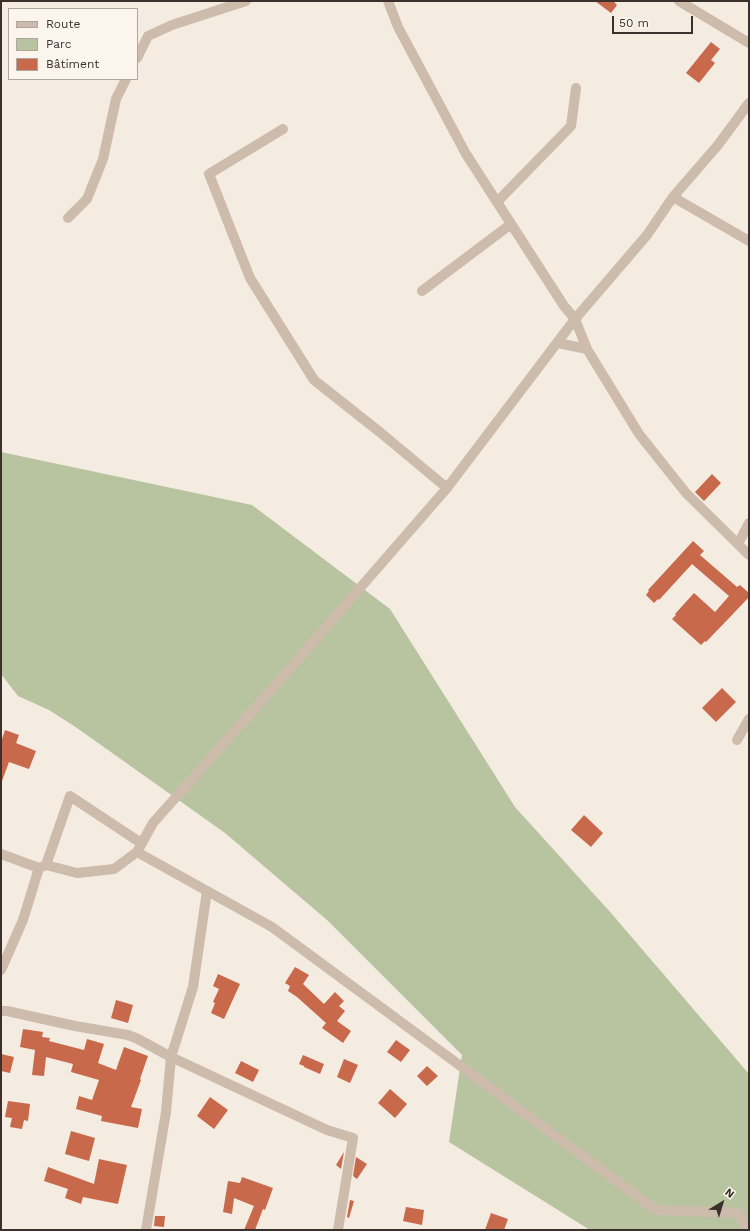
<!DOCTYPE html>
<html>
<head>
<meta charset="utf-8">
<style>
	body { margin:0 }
	#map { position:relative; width:750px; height:1231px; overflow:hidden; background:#f4ebe1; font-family:"Work Sans",sans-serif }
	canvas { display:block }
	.frame { position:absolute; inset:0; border:2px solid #3b302b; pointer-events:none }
	.legend { position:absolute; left:8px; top:8px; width:130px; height:72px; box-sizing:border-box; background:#fbf5ee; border:1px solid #aea6a0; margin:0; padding:5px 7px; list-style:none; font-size:12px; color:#3b302b }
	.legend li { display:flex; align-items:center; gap:8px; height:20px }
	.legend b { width:20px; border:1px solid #aea6a0 }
	.north { position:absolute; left:702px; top:1183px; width:40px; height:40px; -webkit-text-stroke:3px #fbf5ee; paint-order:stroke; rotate:38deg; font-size:11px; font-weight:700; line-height:16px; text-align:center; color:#3b302b }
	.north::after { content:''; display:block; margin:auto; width:14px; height:18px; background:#3b302b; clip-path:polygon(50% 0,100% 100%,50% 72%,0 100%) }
	.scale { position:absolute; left:612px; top:16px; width:81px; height:18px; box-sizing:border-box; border:2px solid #3b302b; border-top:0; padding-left:5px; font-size:12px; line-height:14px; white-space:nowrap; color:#3b302b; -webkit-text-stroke:3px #fbf5ee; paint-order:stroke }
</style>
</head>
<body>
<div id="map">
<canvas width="750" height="1231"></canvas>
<div class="frame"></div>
<ul class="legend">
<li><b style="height:5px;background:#cdbbac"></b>Route</li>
<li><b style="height:11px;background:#b8c4a0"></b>Parc</li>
<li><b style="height:11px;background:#c8694b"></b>Bâtiment</li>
</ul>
<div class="north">N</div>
<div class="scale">50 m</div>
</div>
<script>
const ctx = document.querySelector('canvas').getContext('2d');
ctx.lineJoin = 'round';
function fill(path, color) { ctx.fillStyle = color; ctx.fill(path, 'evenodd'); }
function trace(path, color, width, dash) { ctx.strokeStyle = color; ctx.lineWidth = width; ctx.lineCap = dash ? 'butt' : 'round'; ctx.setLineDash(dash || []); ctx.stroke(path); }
fill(new Path2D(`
	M1 452 252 505 390 609 515 807 611 913 749 1074V1230H590L449 1142 462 1055 327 920 225 833 77 728 49 710 18 696 1 674Z`), '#b8c4a0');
fill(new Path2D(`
	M595 1H613L617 5 611 13Z
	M711 42 720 49 711 60 715 63 699 83 686 73Z
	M712 474 721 483 704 501 695 492Z
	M693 541 704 551 700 555 737 587 740 585 749 593V597L732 615 706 642 705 641 701 645 672 619 676 615 675 614 694 593 715 612 729 596 692 564 659 600 658 599 654 603 646 595 649 591 648 590Z
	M722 688 736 702 716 722 702 708Z
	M5 730 19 735 16 743 36 751 29 769 9 762 2 781 1 742Z
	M584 815 603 833 591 847 571 830Z
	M295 967 309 975 303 984 324 1004 335 992 344 1001 339 1006 345 1011 337 1021 351 1031 343 1043 322 1028 326 1023 297 997 288 991 290 986 285 983Z
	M218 974 240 984 224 1019 211 1013 215 1003 213 1002 219 989 213 986Z
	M116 1000 133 1005 128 1023 111 1018Z
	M23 1029 43 1032 42 1037 50 1038 49 1041 84 1050 87 1039 104 1044 98 1063 116 1070 124 1047 148 1056 140 1079 141 1080 131 1107 142 1109 138 1128 101 1121 102 1116 76 1109 79 1096 92 1100 99 1080 71 1072 73 1064 46 1057 44 1076 32 1075 35 1050 20 1047Z
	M396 1040 410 1050 401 1062 387 1052Z
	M1 1054 14 1057 10 1073 1 1071Z
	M303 1055 324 1064 320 1074 304 1067V1066L299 1064Z
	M344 1059 358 1065 350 1083 337 1077Z
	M241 1061 259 1070 253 1082 235 1073Z
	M427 1066 438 1076 427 1086 417 1076Z
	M390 1089 407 1104 395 1118 378 1103Z
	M210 1097 228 1110 214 1129 197 1116Z
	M8 1101 30 1104 28 1121 24 1120 22 1129 10 1127 12 1118 5 1117Z
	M71 1131 95 1138 89 1161 65 1154Z
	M344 1152 341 1169 336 1165Z
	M356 1157 367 1164 357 1179 353 1176Z
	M99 1159 127 1165 118 1204 83 1197 81 1204 65 1198 68 1189 44 1181 48 1167 94 1184Z
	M242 1177 273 1188 265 1210 263 1209 255 1230H244L254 1206 234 1198 232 1214 223 1212 228 1181 240 1183Z
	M350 1200 354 1201 349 1218 347 1217Z
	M406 1207 424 1210 422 1225 403 1221Z
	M491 1213 508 1219 504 1230H485Z
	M155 1216H165L164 1227 154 1226Z`), '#c8694b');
trace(new Path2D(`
	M388 1 398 27 466 154 564 306 575 319 587 349 639 434 686 493 749 555
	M679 1 749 43
	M137 58 148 36 172 25 246 1
	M283 129 209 174 250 278 314 380 381 433 447 488
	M673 197 749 241
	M497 202 571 126 576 88
	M68 218 87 199 103 159 116 99 126 79
	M422 291 511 224
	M558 343 587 349
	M738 544 749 523
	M737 740 749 719
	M137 852 153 823 287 672 447 488 575 319 647 235 673 197 718 145 749 103
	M1 854 39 868 46 865 77 873 114 869 137 852 272 927 656 1210 738 1213 747 1230
	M46 865 70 796 141 843
	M1 970 23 920 39 868
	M1 1011H7L75 1026 128 1035 138 1039 171 1057 327 1130 353 1138 338 1230
	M146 1230 166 1112 171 1057 193 987 207 891`), '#cdbbac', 10);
</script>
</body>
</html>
